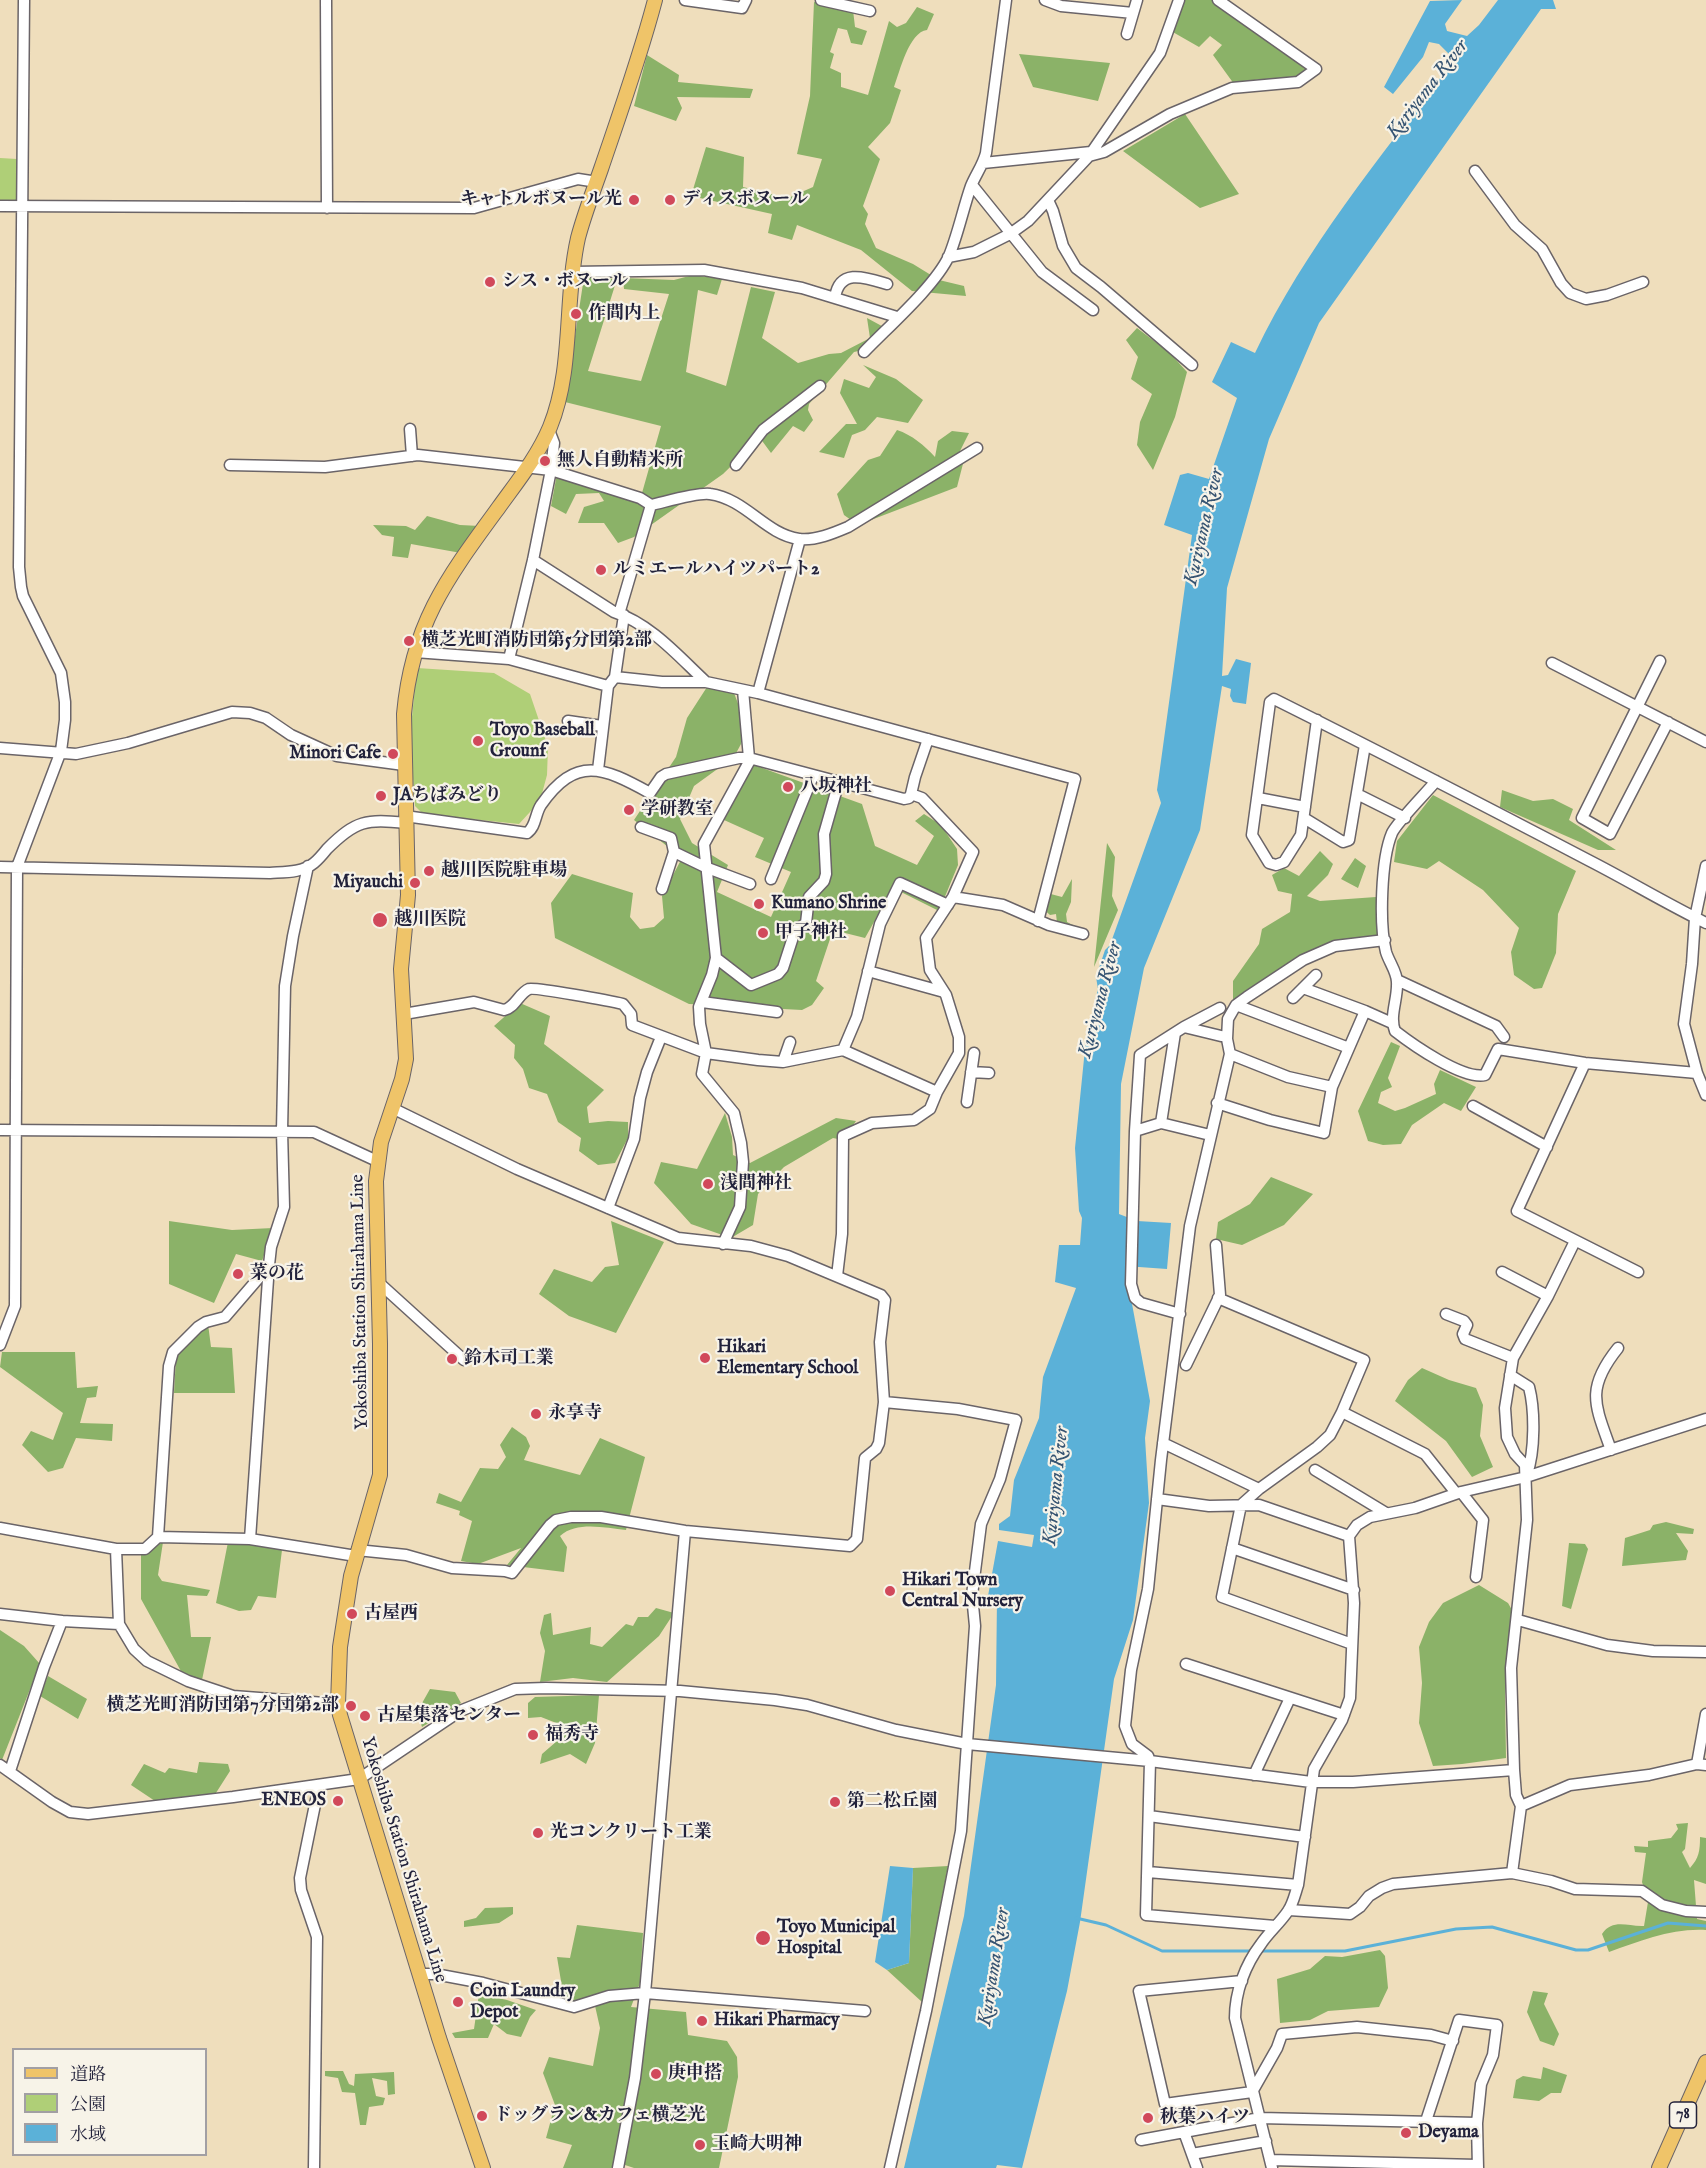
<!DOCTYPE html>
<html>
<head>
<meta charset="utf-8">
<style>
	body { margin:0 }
	#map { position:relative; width:1706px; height:2168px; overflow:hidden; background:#efdebc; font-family:"IM FELL English","Noto Serif JP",serif }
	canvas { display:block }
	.legend { position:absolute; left:12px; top:2048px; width:195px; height:108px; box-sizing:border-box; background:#f7f3e8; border:2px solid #a29fa3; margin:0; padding:8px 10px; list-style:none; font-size:18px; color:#22223b }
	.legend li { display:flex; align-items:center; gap:12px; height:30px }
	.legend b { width:30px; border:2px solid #a29fa3 }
</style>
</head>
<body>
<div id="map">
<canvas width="1706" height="2168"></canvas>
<ul class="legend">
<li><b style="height:8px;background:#efc469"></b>道路</li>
<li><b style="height:16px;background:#afcf77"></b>公園</li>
<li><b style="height:16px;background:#5bb1d8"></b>水域</li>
</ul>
</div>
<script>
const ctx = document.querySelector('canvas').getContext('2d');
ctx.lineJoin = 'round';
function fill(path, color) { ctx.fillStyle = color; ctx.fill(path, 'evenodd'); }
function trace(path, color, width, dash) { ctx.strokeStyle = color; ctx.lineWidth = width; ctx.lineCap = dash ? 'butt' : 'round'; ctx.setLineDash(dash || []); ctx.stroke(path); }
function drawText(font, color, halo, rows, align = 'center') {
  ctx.font = font + ' "IM FELL English","Noto Serif JP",serif'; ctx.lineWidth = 4.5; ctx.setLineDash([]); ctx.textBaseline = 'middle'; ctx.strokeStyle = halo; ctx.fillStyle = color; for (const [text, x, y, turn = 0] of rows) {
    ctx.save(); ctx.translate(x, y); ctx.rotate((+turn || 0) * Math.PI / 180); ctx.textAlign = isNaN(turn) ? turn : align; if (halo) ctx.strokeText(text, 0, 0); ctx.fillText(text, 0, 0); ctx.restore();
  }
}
fill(new Path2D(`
	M0 158 17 159V201H0Z
	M417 668 494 673 530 694 548 747 547 775 540 801 519 824 423 814 415 806 410 736Z`), '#afcf77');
fill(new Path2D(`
	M1184 0H1215L1307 70 1294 79H1260L1234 84 1213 55 1222 45 1210 36 1199 47 1171 31Z
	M814 2 853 10 855 27 867 31 862 45 851 43 847 30 838 28 830 52 834 54 830 68 841 73V87L868 95 889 21 897 27 906 23 917 7 934 14 927 30C909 32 900 71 894 87L901 90 890 123 868 147 880 159 863 206 868 214 865 224 876 248 913 264 939 280 964 286 966 296 912 291 861 250 797 225 792 240 768 233 772 214 691 196 706 147 744 157 743 187 788 198 813 187 822 159 797 154 810 96Z
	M1019 54 1110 63 1098 101 1033 87Z
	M647 55 679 75 678 82 753 89 750 98 677 97 682 108 676 121 634 106Z
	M1185 114 1239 194 1200 208 1123 151Z
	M693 275 722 279 717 295 698 290 686 372 726 386 751 287 775 292 762 338 798 363 829 354 841 353 870 338 867 318 891 331 876 347 854 352 809 404 808 410 813 420 804 432 793 426 771 453 760 438 723 474 634 537 618 543 604 523H578L584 507 604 501 599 493 576 494 566 514 551 506 557 474 623 496 627 488 642 493 661 426 565 402 584 277 617 279 588 371 641 381 669 294 624 289 623 278 674 280Z
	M1137 328 1170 353 1187 372 1175 417 1153 470 1137 445 1140 422 1152 394 1131 379 1138 357 1126 340Z
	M863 365 896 379 923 400 908 423 877 417 865 430 852 435 844 458 819 452 846 424H857L840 393 844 379 869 388 876 377Z
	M897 430C912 435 924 445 935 457L938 441 952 431 969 433 960 451 965 456 957 487 858 525 844 515 837 494 868 460 880 456Z
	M427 516 460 525 480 526 461 553 411 544 408 558 392 556 394 537 382 535 373 525 406 526 415 530Z
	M707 687 734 693 742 714 741 744 734 757 694 786 680 819 692 843 728 865 717 892 771 917 791 872 755 857 764 838 724 820 754 765 862 804 875 846 917 865 934 836 915 821 924 814 941 825 957 849 958 865 939 911 893 888 865 938 833 930 816 981 824 988 812 1005 802 1010 689 1004 555 938 551 903 572 874 633 893 630 917 640 929 654 927 664 918 662 896 682 858 634 820 676 757 687 718Z
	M1502 790 1533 801 1553 799 1573 809 1569 820 1616 850H1598L1500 807Z
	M1433 795 1576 871 1558 914 1556 953 1542 988 1534 989 1514 975 1511 952 1519 928 1483 890 1439 861 1427 869 1394 862 1397 841Z
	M1107 843 1115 857 1112 896 1118 910 1094 967Z
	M1320 851 1333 864 1328 875 1307 896 1320 901 1376 897 1379 936 1331 944 1233 1000V981L1259 944 1262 929 1290 912 1292 894 1278 891 1272 875 1284 868 1299 876Z
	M1355 858 1366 866 1358 888 1341 879Z
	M1072 879 1071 902 1066 914 1067 922 1077 927 1067 931H1058L1056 914 1050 915 1040 906 1047 893 1062 897Z
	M520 1003 550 1016 544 1044 604 1090 587 1107 589 1123 608 1121 628 1122V1138L615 1163 598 1165 579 1151 581 1138 558 1122 547 1094 529 1088 523 1069 514 1058 515 1045 494 1026Z
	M1391 1042 1400 1046 1388 1078 1392 1087 1381 1092 1378 1103 1395 1111 1405 1108 1436 1094 1434 1084 1440 1070 1476 1087 1461 1111 1444 1103 1412 1125 1401 1144 1383 1145 1368 1141 1358 1111Z
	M725 1113 732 1137 733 1155 750 1163 836 1118 856 1121 843 1140 833 1138 784 1167 758 1194 753 1225 731 1238 691 1224 654 1183 661 1162 697 1169Z
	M1271 1177 1313 1194 1284 1225 1242 1245 1216 1239 1218 1222 1250 1204Z
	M169 1221 232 1230 273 1228 262 1261 236 1254 214 1303 169 1284Z
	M611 1221 664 1242 616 1333 569 1316 539 1294 554 1269 592 1282 605 1267 619 1265Z
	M208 1324 211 1347 232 1348 235 1393H174L176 1358 193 1336Z
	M2 1352H75L77 1388 98 1386 96 1397 87 1398 80 1423 113 1424 112 1441 76 1438 63 1468 48 1472 22 1445 31 1431 53 1440 63 1413 0 1367Z
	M1422 1368 1449 1380 1476 1388 1483 1405 1480 1436 1493 1467 1472 1477 1446 1441 1395 1401 1408 1380Z
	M512 1427 526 1437 530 1446 524 1460 580 1475 600 1438 645 1457 626 1530C605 1528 577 1521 560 1536L567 1547 564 1572 507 1565 521 1548 478 1564 461 1561 472 1521 459 1515 460 1511 436 1503 439 1493 461 1502 480 1468 498 1469 506 1457 500 1445Z
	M1666 1522 1694 1529 1693 1534 1676 1533 1688 1551 1686 1560 1622 1566 1625 1538 1650 1530 1653 1525Z
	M163 1542 158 1575 162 1581 210 1590 207 1596 187 1595 191 1637H211L202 1680 182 1673 141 1599V1554Z
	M228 1542 252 1544 282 1550 276 1598 258 1596 251 1610 239 1611 216 1603Z
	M1569 1543 1585 1544 1588 1549 1571 1609 1562 1606Z
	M1479 1585 1508 1603 1512 1610 1505 1695 1506 1758 1462 1764 1433 1766 1419 1723 1422 1683 1419 1647 1429 1622 1443 1603Z
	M656 1608 674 1613 659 1636 607 1682 573 1678 540 1682 545 1651 540 1633 544 1615 551 1613 553 1635 591 1627 590 1644 602 1647 626 1624 633 1626 638 1617H648Z
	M0 1630 24 1646 40 1664 2 1760 0 1758Z
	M48 1676 87 1699 78 1719 40 1696Z
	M430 1689 455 1692 461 1703 422 1727 417 1712Z
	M599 1695 595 1743 586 1764 570 1754 540 1764 542 1754 557 1741 564 1726 541 1717 528 1718V1703L535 1697Z
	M199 1762 228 1764 230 1771 214 1796 155 1801 131 1785 144 1764 165 1773 169 1768 197 1773Z
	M1688 1823 1685 1849 1682 1852 1690 1868C1699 1858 1700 1851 1700 1837L1706 1838V1884L1694 1880 1697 1919 1706 1921V1930C1672 1928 1640 1941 1609 1952L1602 1934C1613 1918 1628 1927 1644 1926L1648 1902 1642 1882 1646 1853 1635 1852 1634 1846 1648 1847V1841L1671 1838 1678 1829 1676 1824Z
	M948 1866 922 2002 887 1970 909 1963 913 1868Z
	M513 1907V1914L499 1923 464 1927V1921L476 1918 485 1908Z
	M577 1925 643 1933 640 1983 631 2007 686 2012 688 2035 727 2041 737 2057 738 2077 719 2168H634L622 2164 611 2168H563L572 2145 546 2138 555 2105 543 2073 549 2057 593 2066 600 2028 593 1997 579 2002 564 1999 557 1957 570 1958Z
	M1380 1950 1385 1956 1388 1988 1379 2007 1328 2011 1310 2020 1280 2023 1277 1979 1310 1969 1325 1956 1342 1957Z
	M1533 1991 1548 1993 1544 2004 1559 2034 1554 2046 1540 2041 1527 2012Z
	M479 1994 507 2000 536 2010 530 2017 521 2037 507 2034 494 2024 488 2038H455L452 2033 474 2029Z
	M1543 2067 1567 2075 1561 2093H1551L1539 2101 1513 2098 1516 2080 1523 2076 1541 2079Z
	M325 2071H343L349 2084 354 2086 355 2074 394 2072 395 2094 388 2095 387 2081 372 2078 376 2096 385 2098 383 2105 369 2107 366 2125H360L355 2093 342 2092 338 2078 325 2076Z`), '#8bb268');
fill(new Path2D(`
	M1462 0 1445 24 1447 31 1467 36 1479 25 1498 0H1553L1556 9H1541L1319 323 1269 439 1227 588 1222 676 1228 675 1236 659 1251 663 1246 704 1233 702 1230 696 1231 689 1222 686 1200 830 1144 968 1121 1084 1119 1214 1137 1221 1171 1223 1167 1269 1125 1266 1150 1401 1145 1438 1149 1503 1133 1620 1114 1679 1080 1922 1067 1991 1022 2168 997 2165 996 2168H904L964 1916 996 1685 997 1598 988 1596 998 1541 1032 1547 1034 1535 999 1530V1524L1010 1516 1014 1480 1039 1418 1043 1377 1076 1288 1055 1282 1059 1245H1080L1082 1218 1079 1211 1075 1148 1086 1039 1098 989 1096 977 1105 950 1110 945 1161 803 1157 790 1192 535 1164 525 1180 475 1188 473 1209 479 1237 398 1212 382 1231 342 1255 353C1305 248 1380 158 1450 65L1449 54 1439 44 1429 42 1423 57 1393 94 1384 87 1430 1Z
	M890 1866 913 1868 909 1963 887 1970 875 1962Z`), '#5bb1d8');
trace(new Path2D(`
	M1076 1918 1106 1925 1162 1951H1252
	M1258 1951H1345L1456 1929 1492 1927 1576 1950H1588L1668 1923 1706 1926`), '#5bb1d8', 3);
const minor = new Path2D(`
	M326 0 327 208
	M685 0 742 8 746 0
	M821 0 870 11
	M1045 0 1061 6 1133 13
	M1127 34 1137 0
	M1089 156 1104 152 1170 114 1232 88 1298 82 1316 69 1218 0
	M983 163 1091 152
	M1475 171 1515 225 1542 249 1561 283 1570 293 1586 299 1607 295 1643 282
	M972 185 1042 272 1093 310
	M1048 200 1053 211 1063 246 1076 268 1101 287 1192 365
	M0 206 474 208 578 179 597 182
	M948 257 974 252 1010 234 1028 221 1089 156 1160 53 1179 0
	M573 272 704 270 802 288 897 317
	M835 298C839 267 867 278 887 284
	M864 352C888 327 935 286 949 256 958 234 963 209 971 186 976 174 983 165 986 153L1006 0
	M410 429 412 456
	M230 465 325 467 418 455 551 470 640 498 651 505
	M736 465 763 430 820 386
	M533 560 614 612C651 624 679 657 706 682
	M619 614 651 505C665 502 698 492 710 494 746 499 765 534 799 539 815 541 834 533 848 527L977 448
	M415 652 509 659 608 686 615 677 624 615
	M509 659 533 560 551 470 554 443 549 430
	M1660 661 1582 818 1610 834 1668 722
	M1552 663 1706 742
	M615 677 662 682H706L758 693 1075 779 1038 921
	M743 690 749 758 904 799 909 798 911 794
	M758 693 800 539
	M1317 720 1301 835 1284 862 1276 865 1269 863 1252 835 1270 702 1274 699C1380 752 1485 806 1590 861 1629 881 1667 904 1706 923
	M568 721 602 726
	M0 748 76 754 128 743 232 712 250 713 266 718 291 735 337 756 404 765
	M598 770 608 686
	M1436 781C1427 792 1397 822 1392 833 1381 859 1379 924 1386 952 1389 962 1397 972 1397 982 1398 999 1389 1016 1395 1031 1413 1045 1463 1080 1485 1075L1498 1049 1585 1063 1697 1073
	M650 793 661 777 666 774 739 758H749V762L704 844 716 958 712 975 699 1007 700 1024 706 1053 702 1074 734 1113 741 1143 743 1162 740 1207 723 1244
	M1357 794 1405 818
	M1258 798 1305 807
	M405 816 527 833C536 827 535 814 541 805 576 755 603 767 650 793
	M1304 818 1343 842 1349 840 1365 745
	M641 827 671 838 674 852 662 889
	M674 852 705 867 750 884
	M1706 866 1695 918 1692 964 1684 1024 1697 1073 1706 1095
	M0 867 270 873C284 872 302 873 314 863 319 859 323 854 327 849 356 820 366 819 406 823
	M771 879 813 776
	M953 897 1003 905 1049 925 1083 934
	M716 958 751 985 778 974 783 968 795 931 806 923 809 897 824 881 826 874 824 834 836 792
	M868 971 944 992
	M1397 980 1496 1026 1504 1037
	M1303 988 1365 1011
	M1293 998 1316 975
	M702 1002 777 1012
	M1236 1005 1349 1048
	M404 1014 474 1002 504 1010C515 1008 519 993 529 989 535 987 611 1001 623 1004L631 1014 632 1025 706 1053 758 1060 783 1062 843 1050 937 1092
	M1184 1027 1221 1036
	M843 1050 857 1017 880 924 900 883 948 905
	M1230 1054 1288 1077 1332 1087
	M783 1062 790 1042
	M1585 1063 1517 1211 1638 1272
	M971 1072 989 1073
	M967 1102 974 1053
	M1217 1103 1270 1120 1324 1133 1332 1087 1365 1011 1392 1023
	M1473 1106 1547 1147
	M1161 1123 1175 1033
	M0 1130 314 1132 377 1161
	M1135 1131 1161 1123 1210 1135
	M608 1208 634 1139 640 1098 647 1072 661 1037
	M1502 1272 1548 1296
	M837 1276 842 1234 843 1136 872 1123 914 1120 930 1109 937 1092 959 1053V1037L946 995 930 970 926 938 953 897 973 852 922 798 911 794 915 777 928 739
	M378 1282 464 1360
	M1218 1298 1364 1360 1342 1412 1425 1454 1456 1493
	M1180 1314 1141 1303 1135 1298 1131 1284 1135 1131 1140 1055 1184 1027 1220 1008
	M1446 1314 1464 1321 1467 1325 1463 1334 1465 1339 1513 1358
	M0 1345 15 1306 17 867 61 751 65 720V702L61 673 23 596 21 587 19 567 24 0
	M1186 1365 1220 1295 1216 1245
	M1510 1375 1529 1387C1535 1410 1535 1451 1527 1474
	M884 1402 958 1409 1016 1420 1000 1479 981 1524 972 1595 975 1626 961 1831 926 2011 890 2168
	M1342 1412 1330 1435 1317 1447 1259 1489 1241 1505 1222 1597 1352 1644
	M1163 1443 1259 1489
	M1611 1450C1595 1405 1585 1389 1618 1348
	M1315 1470 1386 1513
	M1461 1492 1483 1520 1476 1577
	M1157 1499 1209 1506 1259 1505 1349 1536
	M0 1528 116 1549H145L158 1537 250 1539 356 1556
	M158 1537 169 1366 173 1352 198 1327 206 1322 225 1317 269 1266
	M250 1539 269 1265 271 1247 284 1207 282 1131 285 986 293 936 308 866
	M1232 1548 1354 1590
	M116 1549 119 1624 134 1649 147 1661 188 1681 233 1696 338 1704
	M357 1550 406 1555 452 1568 505 1571 512 1573 550 1525 556 1520 571 1517H601L685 1531 850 1546 857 1539 865 1458 876 1449 879 1443 884 1402 880 1342 885 1300 881 1295 788 1256 751 1246 678 1238 517 1169 392 1108
	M0 1614 62 1621
	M1518 1620 1607 1645 1653 1651 1706 1652
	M1186 1664 1344 1715
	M1697 1764 1706 1714
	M0 1765 52 1802 70 1812 88 1814 233 1797 359 1779 460 1711 515 1689 546 1688 680 1691 775 1700 807 1705 896 1730 967 1744 1150 1761 1311 1782H1353L1514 1770
	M10 1771 44 1667 62 1621 119 1624
	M1254 1775 1290 1698
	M1521 1806 1570 1785 1649 1775 1697 1764 1706 1765
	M1149 1816 1305 1837
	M1148 1872 1298 1885
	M1512 1873 1521 1806 1516 1795 1514 1770 1511 1668 1527 1520 1525 1465 1515 1454 1507 1437 1505 1408 1513 1358 1548 1296 1575 1241
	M1289 1910 1350 1914 1360 1907 1369 1896 1382 1888 1393 1884 1512 1873 1551 1881 1575 1889 1642 1891 1662 1905 1686 1911 1706 1912
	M1275 1926 1146 1915 1150 1761 1148 1756 1132 1744 1125 1726 1131 1670 1148 1589 1161 1460 1190 1226 1230 1054 1227 1039 1228 1019 1236 1005 1247 997 1303 960 1335 946 1385 940
	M419 1974H435L483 1983 574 2007 609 1996 645 1993 865 2011
	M1242 1981 1139 1991 1165 2104 1252 2092 1277 2048 1282 2034 1357 2027 1431 2035 1453 2041
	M1426 2121 1459 2020 1497 2025 1493 2055 1481 2084 1477 2123 1478 2168
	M1184 2132 1260 2118 1477 2123
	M1141 2140 1184 2132 1197 2168
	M1192 2154 1266 2141
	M1270 2160 1477 2165
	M314 2168 317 1937 301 1890 300 1878 319 1785
	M618 2168 635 2078 645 1993 685 1531
	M1272 2168 1235 2018C1235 1992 1245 1965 1261 1944 1269 1932 1280 1923 1288 1911 1293 1904 1295 1894 1298 1885L1314 1769 1342 1720 1350 1698 1354 1603 1349 1536 1357 1525 1370 1517 1415 1508 1461 1492 1526 1477 1706 1419`);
const major = new Path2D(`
	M483 2168 439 2038 340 1715 338 1704 340 1647 351 1576 380 1475V1344L376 1181 381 1142 402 1079 406 1059 401 969 408 895 404 714C412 624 447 578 499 507 517 482 538 456 550 427 574 368 564 300 578 238 584 215 593 192 601 169 620 113 640 57 655 0
	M1659 2168 1706 2062`);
trace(minor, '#6a6468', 13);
trace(major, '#6a6468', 16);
trace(minor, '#fff', 10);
trace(major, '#efc469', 14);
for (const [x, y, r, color] of [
	[634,200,6,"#d1495b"],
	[670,200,6,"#d1495b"],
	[490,282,6,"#d1495b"],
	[576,314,6,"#d1495b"],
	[545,461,6,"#d1495b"],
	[601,570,6,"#d1495b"],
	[409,641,6,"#d1495b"],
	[478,741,6,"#d1495b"],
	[393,754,6,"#d1495b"],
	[788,787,6,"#d1495b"],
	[381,796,6,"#d1495b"],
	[629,810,6,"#d1495b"],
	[429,871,6,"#d1495b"],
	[415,883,6,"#d1495b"],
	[759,904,6,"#d1495b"],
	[380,920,8,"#d1495b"],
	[763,933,6,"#d1495b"],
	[708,1184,6,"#d1495b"],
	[238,1274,6,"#d1495b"],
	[705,1358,6,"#d1495b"],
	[452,1359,6,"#d1495b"],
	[536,1414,6,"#d1495b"],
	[890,1591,6,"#d1495b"],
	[352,1614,6,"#d1495b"],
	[351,1706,6,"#d1495b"],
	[365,1716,6,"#d1495b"],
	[533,1735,6,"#d1495b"],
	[338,1801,6,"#d1495b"],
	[835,1802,6,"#d1495b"],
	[538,1833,6,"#d1495b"],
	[763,1938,8,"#d1495b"],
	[458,2002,6,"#d1495b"],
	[702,2021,6,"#d1495b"],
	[656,2074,6,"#d1495b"],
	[482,2116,6,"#d1495b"],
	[1148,2118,6,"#d1495b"],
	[1406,2133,6,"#d1495b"],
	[700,2145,6,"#d1495b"]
]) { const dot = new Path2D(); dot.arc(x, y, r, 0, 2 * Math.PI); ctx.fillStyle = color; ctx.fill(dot); trace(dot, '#f7f3e8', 2); }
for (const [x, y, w] of [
	[1683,2115,27]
]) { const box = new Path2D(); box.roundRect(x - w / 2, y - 13, w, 26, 4.5); ctx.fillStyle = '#f7f3e8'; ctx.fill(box); trace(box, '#22223b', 1.5); }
drawText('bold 16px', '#22223b', null, [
	["78",1683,2115]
]);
drawText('bold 18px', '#22223b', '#f7f3e8', [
	["キャトルボヌール光",622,200,"right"],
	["ディスボヌール",682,200],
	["シス・ボヌール",502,282],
	["作間内上",588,314],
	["無人自動精米所",557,461],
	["ルミエールハイツパート2",613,570],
	["横芝光町消防団第5分団第2部",421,641],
	["Toyo Baseball",490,731],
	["Grounf",490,752],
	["Minori Cafe",381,754,"right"],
	["八坂神社",800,787],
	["JAちばみどり",393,796],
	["学研教室",641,810],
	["越川医院駐車場",441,871],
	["Miyauchi",403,883,"right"],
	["Kumano Shrine",771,904],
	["越川医院",394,920],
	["甲子神社",775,933],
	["浅間神社",720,1184],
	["菜の花",250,1274],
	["Hikari",717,1348],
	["Elementary School",717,1369],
	["鈴木司工業",464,1359],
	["永享寺",548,1414],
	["Hikari Town",902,1581],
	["Central Nursery",902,1602],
	["古屋西",364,1614],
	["横芝光町消防団第7分団第2部",339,1706,"right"],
	["古屋集落センター",377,1716],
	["福秀寺",545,1735],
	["ENEOS",326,1801,"right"],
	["第二松丘園",847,1802],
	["光コンクリート工業",550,1833],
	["Toyo Municipal",777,1928],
	["Hospital",777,1949],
	["Coin Laundry",470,1992],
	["Depot",470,2013],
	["Hikari Pharmacy",714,2021],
	["庚申搭",668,2074],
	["ドッグラン&カフェ横芝光",494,2116],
	["秋葉ハイツ",1160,2118],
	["Deyama",1418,2133],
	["玉崎大明神",712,2145]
], 'left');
drawText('18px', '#22223b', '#f7f3e8', [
	["Yokoshiba Station Shirahama Line",361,1302,-91],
	["Yokoshiba Station Shirahama Line",403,1860,73]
]);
drawText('italic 20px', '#365472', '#f7f3e8', [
	["Kuriyama River",1428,90,-52],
	["Kuriyama River",1205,527,-77],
	["Kuriyama River",1101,1000,-75],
	["Kuriyama River",1057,1486,-84],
	["Kuriyama River",995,1967,-81]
]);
</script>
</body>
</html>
